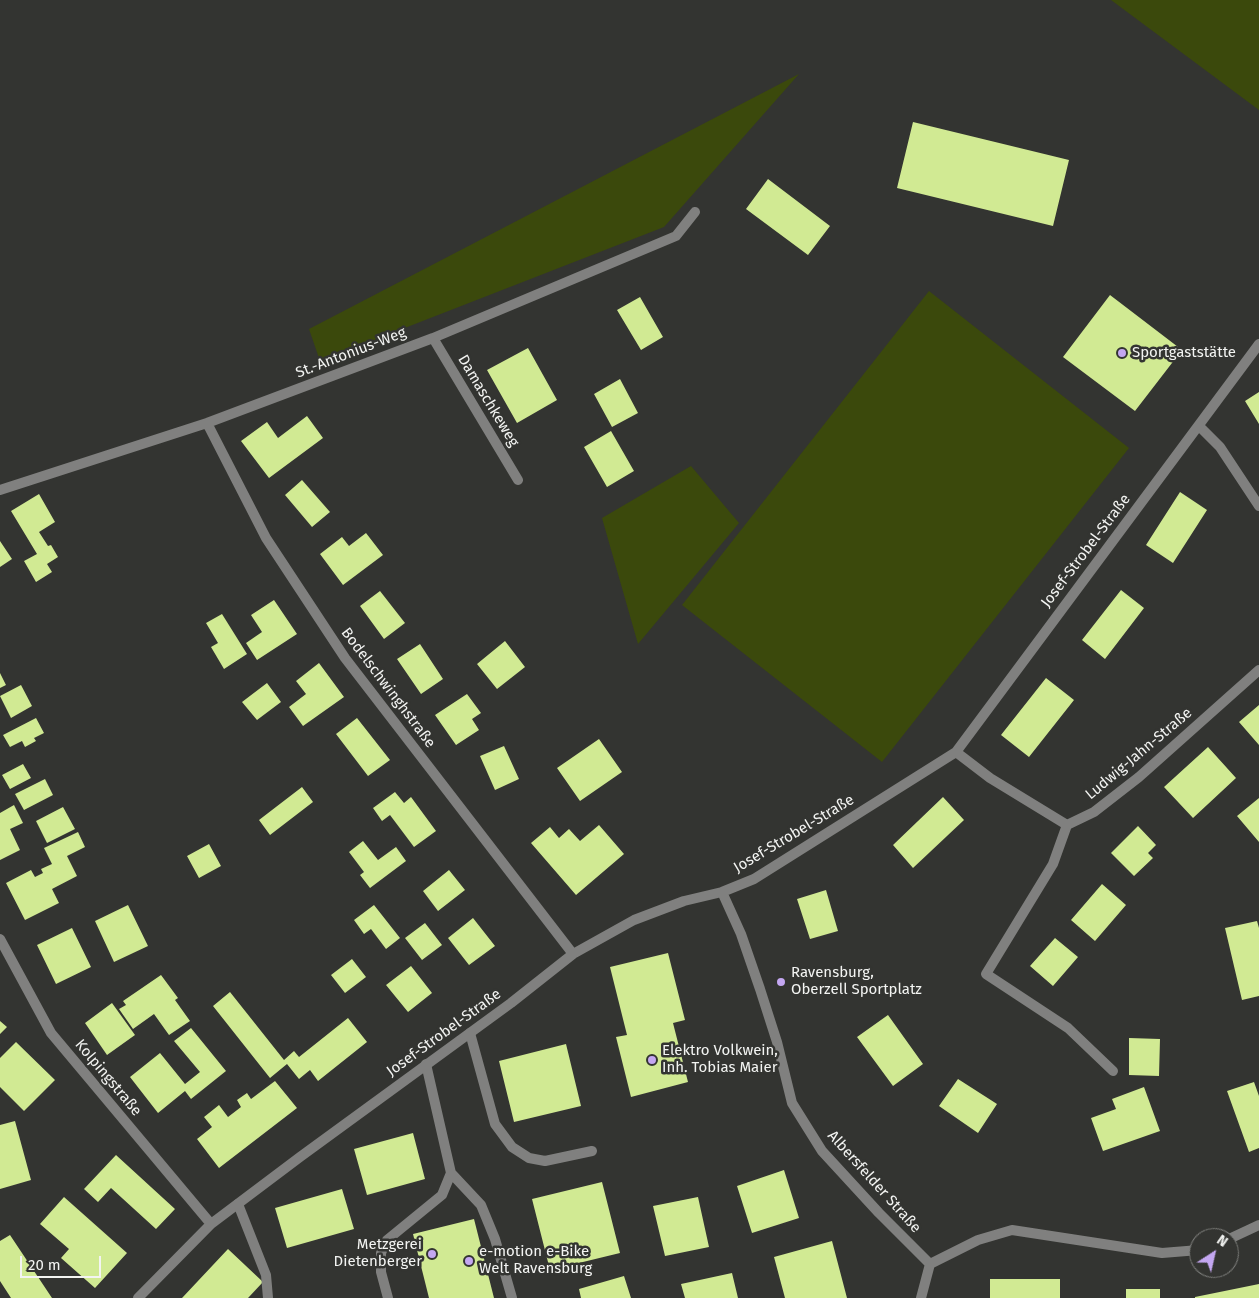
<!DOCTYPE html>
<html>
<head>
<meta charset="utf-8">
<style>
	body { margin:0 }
	#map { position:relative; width:1259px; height:1298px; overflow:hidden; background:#333431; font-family:"Fira Sans",sans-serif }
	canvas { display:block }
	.north { position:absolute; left:1189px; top:1228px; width:50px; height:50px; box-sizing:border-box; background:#333431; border:1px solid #80817e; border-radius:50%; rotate:35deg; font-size:14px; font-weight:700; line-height:20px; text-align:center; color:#f3f4f2 }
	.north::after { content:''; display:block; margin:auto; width:18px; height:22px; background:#c4a7f1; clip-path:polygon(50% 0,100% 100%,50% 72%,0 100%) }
	.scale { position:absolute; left:20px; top:1256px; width:81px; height:22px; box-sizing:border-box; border:2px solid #f3f4f2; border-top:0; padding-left:6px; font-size:15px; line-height:18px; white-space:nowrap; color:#f3f4f2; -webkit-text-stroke:4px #333431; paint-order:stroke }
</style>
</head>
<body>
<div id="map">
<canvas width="1259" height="1298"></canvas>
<div class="north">N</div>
<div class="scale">20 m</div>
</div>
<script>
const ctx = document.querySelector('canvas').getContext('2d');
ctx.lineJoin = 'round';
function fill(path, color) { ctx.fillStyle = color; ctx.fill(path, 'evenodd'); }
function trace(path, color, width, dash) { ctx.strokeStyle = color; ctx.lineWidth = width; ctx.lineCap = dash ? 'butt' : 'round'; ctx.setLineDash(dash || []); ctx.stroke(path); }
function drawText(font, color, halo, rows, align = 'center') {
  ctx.font = font + ' "Fira Sans",sans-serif'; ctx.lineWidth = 5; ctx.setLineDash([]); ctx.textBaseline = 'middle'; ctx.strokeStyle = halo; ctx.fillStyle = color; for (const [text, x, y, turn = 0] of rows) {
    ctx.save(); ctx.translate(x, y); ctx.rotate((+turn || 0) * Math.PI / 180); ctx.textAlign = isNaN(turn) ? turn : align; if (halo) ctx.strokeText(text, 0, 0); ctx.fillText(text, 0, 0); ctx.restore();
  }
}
fill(new Path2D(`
	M1111 0H1259V110Z
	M799 74 664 227 320 361 309 329Z
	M929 291 1129 448 882 762 682 605Z
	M691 466 739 523 638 644 602 518Z`), '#3b490c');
fill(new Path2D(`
	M913 122 1069 160 1053 226 897 188Z
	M768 179 830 226 808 255 746 209Z
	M1110 295 1182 350 1135 411 1063 357Z
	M640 297 663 337 641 350 617 310Z
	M528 348 557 400 517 423 487 370Z
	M620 379 638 413 612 427 594 394Z
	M1259 392V424L1245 401Z
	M307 416 323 438 269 478 241 441 267 422 278 438Z
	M611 431 634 471 607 487 584 447Z
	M302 480 330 512 312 527 285 495Z
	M1180 492 1207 510 1173 563 1146 545Z
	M39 494 55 522 39 532 48 546 51 545 58 557 47 564 52 572 36 582 24 561 37 554 11 511Z
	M366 533 383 555 343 585 320 554 342 537 349 546Z
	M0 541 12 559 0 567Z
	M1121 590 1144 608 1105 659 1082 640Z
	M380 591 405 623 384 639 360 606Z
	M274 600 297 634 257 660 246 643 262 632 251 615Z
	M222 614 247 654 224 669 211 647 218 643 206 623Z
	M505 641 525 667 497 689 477 664Z
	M420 644 443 679 421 694 397 659Z
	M319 663 344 697 303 726 289 707 306 694 296 681Z
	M0 673 6 685 0 688Z
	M1046 678 1074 700 1029 757 1001 735Z
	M267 683 281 702 257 720 242 702Z
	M21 685 32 706 11 718 0 696Z
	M467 694 481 713 472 719 479 730 456 745 435 715Z
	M1259 705V745L1239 722Z
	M36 718 44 733 34 738 36 741 25 747 22 741 10 747 3 735Z
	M357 718 390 760 368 776 336 734Z
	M599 739 622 772 580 801 557 768Z
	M504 746 519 779 495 790 480 756Z
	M1208 747 1236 778 1193 818 1164 787Z
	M23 764 31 778 10 789 2 775Z
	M45 779 53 795 24 810 15 794Z
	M302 787 313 802 270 835 259 820Z
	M395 792 404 803 411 797 436 831 414 847 390 815 382 821 373 808Z
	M943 797 964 820 913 868 893 845Z
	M1259 798V842L1237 816Z
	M14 805 23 823 10 829 20 850 0 860V813Z
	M63 807 75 829 47 843 36 821Z
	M599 825 624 854 576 895 531 843 550 827 559 838 569 829 580 841Z
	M1138 826 1156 845 1148 853 1153 858 1134 876 1111 853Z
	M78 832 85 847 67 856 77 876 52 889 59 903 25 920 6 883 31 870 35 877 43 873 41 869 52 864 44 848Z
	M363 841 378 860 396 847 406 861 370 888 360 875 364 872 349 852Z
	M209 844 221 866 199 878 187 856Z
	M449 870 465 890 438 911 423 891Z
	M1102 884 1126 905 1095 941 1071 920Z
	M826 890 838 931 810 939 797 899Z
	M128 905 148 946 114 962 95 921Z
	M374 905 400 938 386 949 371 929 364 934 354 920Z
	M473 918 495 946 469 965 448 938Z
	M1257 921 1259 928V996L1242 1000 1225 928Z
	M425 923 442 945 422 960 405 938Z
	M72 928 91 967 56 984 37 945Z
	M1055 938 1078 957 1053 986 1030 966Z
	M668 953 685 1020 673 1023 688 1082 631 1097 616 1037 627 1035 610 967Z
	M352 959 366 977 345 993 331 975Z
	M411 966 432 993 408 1012 386 985Z
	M161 975 178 998 175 1000 190 1021 169 1035 154 1014 133 1029 119 1009 126 1005 123 1001Z
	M230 992 284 1060 294 1051 299 1057 348 1018 367 1042 318 1081 310 1070 299 1079 287 1064 270 1078 213 1006Z
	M112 1003 135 1035 107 1055 85 1023Z
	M888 1015 923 1064 893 1086 857 1037Z
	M0 1021 7 1027 0 1034Z
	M191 1028 226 1071 191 1099 185 1091 158 1113 130 1077 160 1053 185 1084 200 1072 174 1041Z
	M1129 1038 1160 1039 1159 1076 1129 1075Z
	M16 1042 55 1080 24 1111 0 1087V1058Z
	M566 1044 581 1106 514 1122 499 1061Z
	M958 1079 997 1104 978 1133 939 1106Z
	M275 1081 297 1108 219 1168 197 1139 212 1127 204 1117 219 1105 228 1117 241 1107 237 1100 247 1093 251 1099Z
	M1254 1082 1259 1096V1148L1249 1152 1227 1091Z
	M1144 1087 1160 1131 1103 1151 1091 1118 1116 1109 1112 1099Z
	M15 1121 31 1180 0 1189V1125Z
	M413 1133 425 1179 367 1195 354 1149Z
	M116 1155 175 1209 156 1229 111 1188 98 1202 84 1189Z
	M784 1170 799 1218 752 1233 737 1186Z
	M602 1182 620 1253 550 1270 532 1199Z
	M342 1189 354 1229 287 1248 275 1208Z
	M64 1197 127 1253 95 1288 61 1258 69 1249 40 1224Z
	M698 1197 709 1247 665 1256 653 1206Z
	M474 1219 494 1298H429L413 1234Z
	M10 1235 52 1298H11L0 1281V1241Z
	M832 1241 847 1298H785L774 1257Z
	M228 1249 263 1282 248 1298H182Z
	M732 1273 738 1298H685L681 1284Z
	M624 1276 631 1298H581L579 1289Z
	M990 1279H1060V1298H990Z
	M1259 1284V1298H1195V1297Z
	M1126 1289H1160V1298H1126Z`), '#d1ea93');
trace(new Path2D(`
	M470 1033 495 1124 512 1147 529 1158 545 1161 592 1151
	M451 1173 481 1205 495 1239 512 1298
	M238 1204 266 1275 268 1298
	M388 1298 381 1272V1253L387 1240 442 1195 451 1173 426 1064`), '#80807f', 10);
trace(new Path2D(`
	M433 338 518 480
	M207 423 266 538 345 658 573 954
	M1199 426 1220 447 1259 506
	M0 490 207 423 433 338 676 236 695 212
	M956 752 990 778 1067 825 1094 812 1139 777 1259 670
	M1067 825 1053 864 986 974 1068 1028 1113 1071
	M722 892 741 934 760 989 777 1042 792 1103 822 1151 879 1213 930 1264
	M0 939 51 1033 211 1224
	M1229 1239 1259 1225
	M138 1298 211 1224 300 1157 511 1003 573 954 634 920 684 901 722 892 754 879 956 752 1259 344
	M921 1298 930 1264 978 1240 1012 1230 1162 1253 1199 1250`), '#80807f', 10);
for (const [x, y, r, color] of [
	[1122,353,5,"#c4a7f1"],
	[781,982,5,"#c4a7f1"],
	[652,1060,5,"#c4a7f1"],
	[432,1254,5,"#c4a7f1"],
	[469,1261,5,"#c4a7f1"]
]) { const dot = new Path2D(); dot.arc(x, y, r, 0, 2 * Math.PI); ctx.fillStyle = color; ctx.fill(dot); trace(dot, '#333431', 2); }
drawText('15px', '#f3f4f2', '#333431', [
	["St.-Antonius-Weg",351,353,-21],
	["Damaschkeweg",488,401,59],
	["Josef-Strobel-Straße",1086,551,-53],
	["Bodelschwinghstraße",388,688,53],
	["Ludwig-Jahn-Straße",1139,754,-40],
	["Josef-Strobel-Straße",794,834,-31],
	["Josef-Strobel-Straße",444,1033,-36],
	["Kolpingstraße",108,1078,50],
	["Albersfelder Straße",874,1182,48]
]);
drawText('15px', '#f3f4f2', '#333431', [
	["Sportgaststätte",1132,353],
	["Ravensburg,",791,973],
	["Oberzell Sportplatz",791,990],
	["Elektro Volkwein,",662,1051],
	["Inh. Tobias Maier",662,1068],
	["Metzgerei",422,1245,"right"],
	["Dietenberger",422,1262,"right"],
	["e-motion e-Bike",479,1252],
	["Welt Ravensburg",479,1269]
], 'left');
</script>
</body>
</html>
